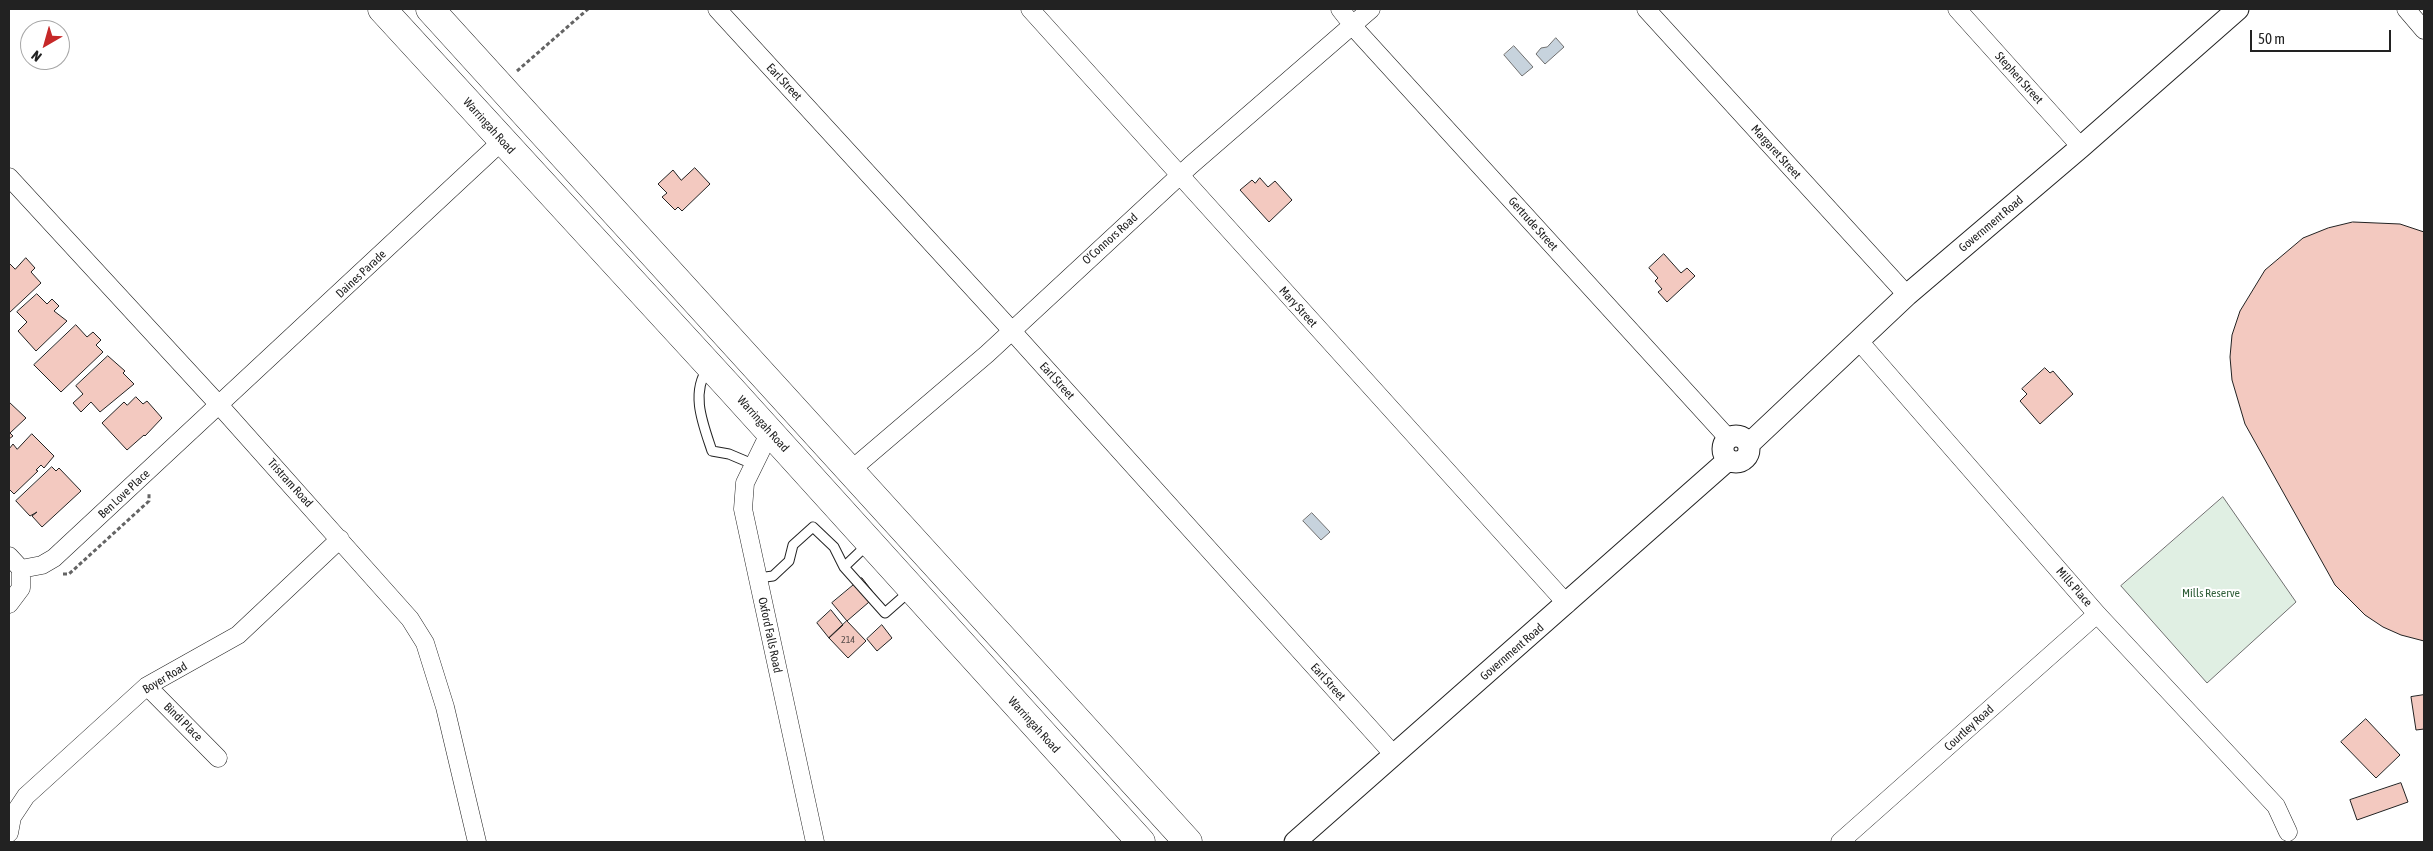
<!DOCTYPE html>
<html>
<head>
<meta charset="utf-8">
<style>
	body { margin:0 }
	#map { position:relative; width:2433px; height:851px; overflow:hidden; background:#fff; font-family:"Asap Condensed",sans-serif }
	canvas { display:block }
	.frame { position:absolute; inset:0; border:10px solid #222; pointer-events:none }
	.north { position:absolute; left:20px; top:20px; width:50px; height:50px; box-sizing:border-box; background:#fff; border:1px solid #a7a7a7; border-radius:50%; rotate:218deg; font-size:14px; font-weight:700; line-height:20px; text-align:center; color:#222 }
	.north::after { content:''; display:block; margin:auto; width:18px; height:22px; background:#c62828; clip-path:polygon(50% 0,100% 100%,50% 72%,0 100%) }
	.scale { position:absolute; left:2250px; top:30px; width:141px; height:22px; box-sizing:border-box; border:2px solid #222; border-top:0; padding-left:6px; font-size:15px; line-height:18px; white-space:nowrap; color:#222; -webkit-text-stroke:4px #fff; paint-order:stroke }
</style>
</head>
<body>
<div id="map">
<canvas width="2433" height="851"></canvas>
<div class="frame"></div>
<div class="north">N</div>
<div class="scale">50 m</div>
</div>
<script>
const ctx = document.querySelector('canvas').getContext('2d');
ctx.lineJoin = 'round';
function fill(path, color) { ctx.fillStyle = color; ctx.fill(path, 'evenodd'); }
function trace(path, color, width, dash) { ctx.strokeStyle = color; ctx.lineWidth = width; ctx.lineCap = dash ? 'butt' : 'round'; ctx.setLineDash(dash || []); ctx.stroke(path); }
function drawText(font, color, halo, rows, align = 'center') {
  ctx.font = font + ' "Asap Condensed",sans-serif'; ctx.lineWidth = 4; ctx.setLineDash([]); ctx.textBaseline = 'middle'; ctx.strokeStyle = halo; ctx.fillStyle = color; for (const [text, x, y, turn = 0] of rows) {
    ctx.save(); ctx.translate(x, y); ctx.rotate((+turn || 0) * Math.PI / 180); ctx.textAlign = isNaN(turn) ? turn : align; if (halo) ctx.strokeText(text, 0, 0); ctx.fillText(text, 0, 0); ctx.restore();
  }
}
const green = new Path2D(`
	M2223 497 2296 602 2207 683 2121 586Z`);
fill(green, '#e0efe3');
trace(green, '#6f6f6f', 1);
const water = new Path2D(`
	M1556 38 1564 47 1545 64 1536 54 1541 48 1547 47Z
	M1514 46 1533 67 1522 76 1504 55Z
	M1312 513 1330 532 1321 540 1303 521Z`);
fill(water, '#c7d3dd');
trace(water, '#6f6f6f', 1);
const building = new Path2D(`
	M695 168 710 184 682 211 678 207 675 210 662 197 667 193 658 184 673 170 681 180Z
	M1260 178 1268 187 1275 181 1292 200 1269 222 1240 190 1252 180 1255 183Z
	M2353 222 2400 224 2424 232V641L2401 635 2383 627 2365 615 2335 585 2245 424 2232 380 2230 357 2232 335 2240 311 2265 270 2303 238 2328 228Z
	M1664 254 1681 273 1687 268 1695 276 1667 302 1658 292 1662 289 1655 281 1658 278 1649 268Z
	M26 258 35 268 31 272 41 283 9 313V263L15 269Z
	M37 294 47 304 52 299 59 306 54 311 67 321 36 351 18 331 27 322 17 312Z
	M76 325 87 337 93 332 101 340 96 345 103 352 61 392 34 365Z
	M108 356 125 371 123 373 134 384 100 412 91 402 81 412 73 403 83 394 76 386Z
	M2045 368 2050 373 2053 371 2073 394 2040 424 2020 401 2027 394 2022 389Z
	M136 397 143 404 147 401 162 418 145 436 144 435 127 450 102 423 124 402 127 405Z
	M9 402 26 418 10 433 13 436 9 439Z
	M32 434 54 456 44 468 41 465 36 470 38 471 14 494 9 489V449L13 444 17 449Z
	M52 467 56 471 59 468 81 491 42 527 32 516 37 512 30 516 16 501Z
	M862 578 876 596 847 621 832 603Z
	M831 610 843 625 829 638 817 623Z
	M847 621 866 641 848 658 829 638Z
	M882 625 892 638 877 651 867 639Z
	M2424 695V729L2416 730 2411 697Z
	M2366 719 2400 755 2376 778 2341 742Z
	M2401 783 2408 802 2357 820 2350 800Z`);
fill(building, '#f3c9c0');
trace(building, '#222', 1);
const service = new Path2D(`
	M708 368C690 393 703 424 712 451L729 454 755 465
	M844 567 867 545
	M758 578 773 576 789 561 793 545 813 527 834 547 844 567 885 613 910 591`);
const minor = new Path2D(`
	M717 9 1003 321 1394 755
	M1030 9 1567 604
	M1340 9 1358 32 1728 438
	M1646 9 1907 295
	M1957 9 2081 147
	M2406 9 2424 30
	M9 177 220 406 410 619 425 643 445 707 477 842
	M1859 341 2097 614 2276 806 2288 832
	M770 432 745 483 743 509 815 842
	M851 470 987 354 1191 165 1371 9
	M9 556 21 569
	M9 604 21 588V569L42 565 54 558 502 141
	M147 686 218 758
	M9 833 12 817 26 796 147 686 238 635 340 539
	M1840 842 2097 614`);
const tertiary = new Path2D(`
	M1723 449a13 13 0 1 1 26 0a13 13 0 1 1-26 0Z
	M1749 444 1907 295 2081 147 2238 9
	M1295 842 1728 460`);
const trunk = new Path2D(`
	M382 9 730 388 1141 842
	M430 9 1188 842`);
trace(service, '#222', 11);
trace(minor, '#222', 19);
trace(tertiary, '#222', 23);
trace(trunk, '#222', 29);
trace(new Path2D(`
	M517 71 588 9
	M63 574H69L149 501V494`), '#646464', 3, [4, 2.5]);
trace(service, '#fff', 9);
trace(minor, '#fff', 18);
trace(tertiary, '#fff', 21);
trace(trunk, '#fff', 28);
drawText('10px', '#564c4a', null, [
	["214",848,640]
]);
drawText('12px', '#222', '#fff', [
	["Stephen Street",2019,78,48],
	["Earl Street",784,82,47],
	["Warringah Road",489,126,48],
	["Margaret Street",1776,152,48],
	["Gertrude Street",1533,224,48],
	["Government Road",1991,224,-40],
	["O'Connors Road",1110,239,-42],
	["Daines Parade",361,274,-43],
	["Mary Street",1298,307,48],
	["Earl Street",1057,381,48],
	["Warringah Road",763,424,48],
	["Tristram Road",290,483,48],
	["Ben Love Place",124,494,-43],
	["Mills Place",2074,587,49],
	["Oxford Falls Road",770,635,78],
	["Government Road",1512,652,-41],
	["Boyer Road",165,678,-31],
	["Earl Street",1328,682,48],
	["Bindi Place",183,722,45],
	["Warringah Road",1034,725,48],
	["Courtley Road",1969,728,-42]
]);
drawText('12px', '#2f5e38', '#fff', [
	["Mills Reserve",2211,593]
]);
</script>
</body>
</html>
